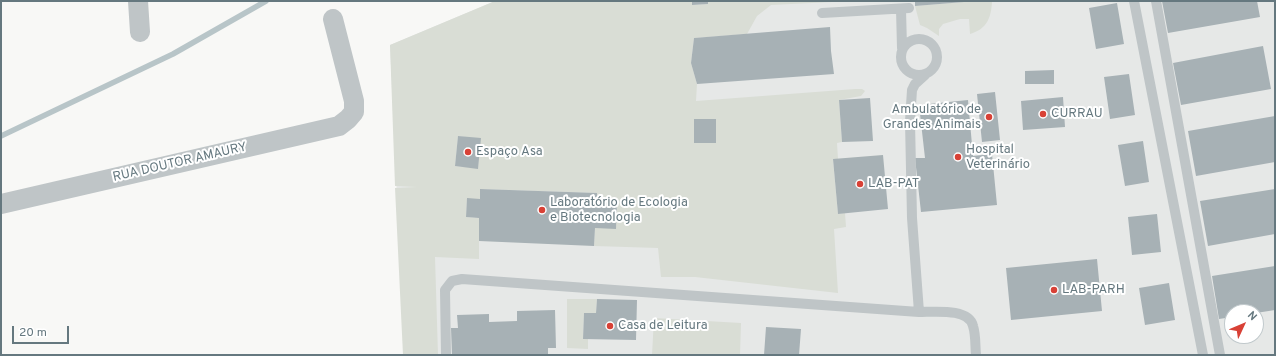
<!DOCTYPE html>
<html>
<head>
<meta charset="utf-8">
<style>
	body { margin:0 }
	#map { position:relative; width:1276px; height:356px; overflow:hidden; background:#f8f8f6; font-family:Overpass,sans-serif }
	canvas { display:block }
	.frame { position:absolute; inset:0; border:2px solid #65787f; pointer-events:none }
	.north { position:absolute; left:1224px; top:304px; width:40px; height:40px; box-sizing:border-box; background:#fff; border:1px solid #c1c9cc; border-radius:50%; rotate:46deg; font-size:11px; font-weight:700; line-height:16px; text-align:center; color:#65787f }
	.north::after { content:''; display:block; margin:auto; width:14px; height:18px; background:#d84136; clip-path:polygon(50% 0,100% 100%,50% 72%,0 100%) }
	.scale { position:absolute; left:12px; top:326px; width:57px; height:18px; box-sizing:border-box; border:2px solid #65787f; border-top:0; padding-left:5px; font-size:12px; line-height:14px; white-space:nowrap; color:#65787f; -webkit-text-stroke:3px #fff; paint-order:stroke }
</style>
</head>
<body>
<div id="map">
<canvas width="1276" height="356"></canvas>
<div class="frame"></div>
<div class="north">N</div>
<div class="scale">20 m</div>
</div>
<script>
const ctx = document.querySelector('canvas').getContext('2d');
ctx.lineJoin = 'round';
function fill(path, color) { ctx.fillStyle = color; ctx.fill(path, 'evenodd'); }
function trace(path, color, width, dash) { ctx.strokeStyle = color; ctx.lineWidth = width; ctx.lineCap = dash ? 'butt' : 'round'; ctx.setLineDash(dash || []); ctx.stroke(path); }
function drawText(font, color, halo, rows, align = 'center') {
  ctx.font = font + ' Overpass,sans-serif'; ctx.lineWidth = 4; ctx.setLineDash([]); ctx.textBaseline = 'middle'; ctx.strokeStyle = halo; ctx.fillStyle = color; for (const [text, x, y, turn = 0] of rows) {
    ctx.save(); ctx.translate(x, y); ctx.rotate((+turn || 0) * Math.PI / 180); ctx.textAlign = isNaN(turn) ? turn : align; if (halo) ctx.strokeText(text, 0, 0); ctx.fillText(text, 0, 0); ctx.restore();
  }
}
fill(new Path2D(`
	M495 1H1275V355H404L390 45ZM1232 312H1256V336H1232Z`), '#e6e8e7');
fill(new Path2D(`
	M495 1H692L693 5 708 4V1H853L771 5 757 16 747 34 694 38 691 63 697 84 696 101 855 89H862L865 91 861 96 839 100 842 142 837 143 838 159 833 160 838 214 845 213 846 227 834 229 838 293 695 277H661L658 248 594 246 595 228H616L617 202 597 201V193L480 189V199H467L466 217 479 218V259L435 257 438 355H403L395 188 417 187 395 186 390 45ZM694 119H716V143H694ZM458 136 480 139 478 168 455 166Z
	M963 2H992C991 18 987 29 970 34L969 19H960L943 24 939 29V36L927 28 920 25 915 6Z
	M567 299H597L596 313H584L583 339H588V349L567 348Z
	M654 318 741 323 740 355H652Z`), '#d9ddd5');
trace(new Path2D(`
	M1 136 173 54 266 1`), '#b8c5c8', 5.5);
fill(new Path2D(`
	M692 1H708V4L692 5Z
	M915 1H964V2L915 6Z
	M1162 1H1257L1260 17 1168 33Z
	M1117 3 1124 44 1096 49 1089 8Z
	M830 27 831 51 834 74 697 84 691 63 694 38Z
	M1263 46 1271 89 1181 105 1173 63Z
	M1054 70V84H1025V71Z
	M1129 74 1135 115 1110 119 1104 77Z
	M995 92 1000 140 982 142 977 94Z
	M1063 97 1065 127 1023 130 1021 101Z
	M870 98 873 141 842 142 839 100Z
	M968 100 973 156 992 154 997 205 921 212 915 158H925L919 105Z
	M1275 116V162L1196 176 1188 131Z
	M694 119H716V143H694Z
	M458 136 481 138 478 169 455 166Z
	M1143 141 1149 182 1125 186 1118 145Z
	M883 155 888 209 838 214 833 159Z
	M480 189 597 193V201L617 202 616 229 595 228 594 246 479 241V218L466 217 467 198 480 199Z
	M1275 189V234L1208 246 1200 201Z
	M1157 214 1161 252 1132 255 1128 217Z
	M1097 259 1102 311 1011 320 1006 268Z
	M1275 266V310L1256 313V312H1232V317L1219 319 1212 276Z
	M1169 283 1175 320 1145 325 1139 288Z
	M597 299 637 300 636 340 583 339 584 313H596Z
	M555 310 556 348H548V355H452L451 328H458L457 315 489 314V322L517 321V311Z
	M766 327 801 329 799 355H764Z`), '#a7b1b5');
trace(new Path2D(`
	M1134 1 1203 355
	M1156 1 1220 355
	M901 9 902 48
	M822 13 909 8
	M901 57a18 18 0 1 1 36 0a18 18 0 1 1-36 0Z
	M919 312 912 218 910 121 912 90 915 84 925 75
	M446 355 445 290 452 281 462 279 919 312C935 312 969 308 973 326 976 335 975 346 976 355`), '#bfc5c7', 10);
trace(new Path2D(`
	M138 1 140 32
	M1 204 339 126 348 119 354 112V101L333 19`), '#bfc5c7', 20);
for (const [x, y, r, color] of [
	[1043,114,4,"#d84136"],
	[989,117,4,"#d84136"],
	[468,152,4,"#d84136"],
	[958,157,4,"#d84136"],
	[860,184,4,"#d84136"],
	[542,210,4,"#d84136"],
	[1054,290,4,"#d84136"],
	[610,326,4,"#d84136"]
]) { const dot = new Path2D(); dot.arc(x, y, r, 0, 2 * Math.PI); ctx.fillStyle = color; ctx.fill(dot); trace(dot, '#fff', 1.5); }
drawText('13px', '#65787f', '#fff', [
	["Ambulatório de",981,110,"right"],
	["Grandes Animais",981,125,"right"],
	["CURRAU",1051,114],
	["Hospital",966,150],
	["Veterinário",966,165],
	["Espaço Asa",476,152],
	["LAB-PAT",868,184],
	["Laboratório de Ecologia",550,203],
	["e Biotecnologia",550,218],
	["LAB-PARH",1062,290],
	["Casa de Leitura",618,326]
], 'left');
drawText('13px', '#65787f', '#fff', [
	["RUA DOUTOR AMAURY",180,163,-13]
]);
</script>
</body>
</html>
